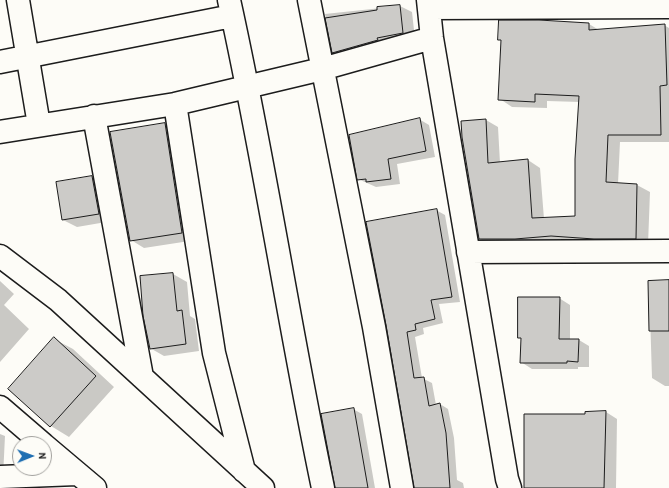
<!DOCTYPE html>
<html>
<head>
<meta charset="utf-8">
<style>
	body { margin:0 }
	#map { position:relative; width:669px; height:488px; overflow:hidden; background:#fdfcf7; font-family:"Patrick Hand",sans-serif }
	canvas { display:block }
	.north { position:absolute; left:12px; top:436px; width:40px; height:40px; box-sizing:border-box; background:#fdfcf7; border:1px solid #a3a29f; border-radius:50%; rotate:89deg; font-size:11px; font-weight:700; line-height:16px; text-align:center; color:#1c1c1c }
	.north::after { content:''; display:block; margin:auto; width:14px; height:18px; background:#1f6fb2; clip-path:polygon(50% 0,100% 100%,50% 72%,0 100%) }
</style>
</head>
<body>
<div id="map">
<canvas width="669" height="488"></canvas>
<div class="north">N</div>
</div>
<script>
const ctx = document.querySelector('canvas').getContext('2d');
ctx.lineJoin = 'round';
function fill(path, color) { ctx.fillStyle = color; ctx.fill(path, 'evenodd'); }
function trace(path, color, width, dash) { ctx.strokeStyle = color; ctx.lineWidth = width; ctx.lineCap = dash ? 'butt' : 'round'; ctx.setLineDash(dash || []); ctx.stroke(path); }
fill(new Path2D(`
	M400 6 412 12 415 39 345 59 333 52 325 14Z
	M589 24 599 30 664 25 669 28V142H620L618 184 637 185 650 192 648 245 493 246 480 239 486 120 498 127 500 163 528 160 540 168 544 219 576 217 580 102 547 101V108L512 107 500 99 502 41 499 39Z
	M419 119 429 125 435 157 397 164 400 184 376 187 358 179Z
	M165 124 179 131 196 240 144 248 131 240Z
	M92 177 106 184 112 221 77 227 63 220Z
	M436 210 445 215 460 302 439 304 443 323 423 328 424 334 415 337 422 378 432 383 436 405 440 404 448 409 454 438 457 480 463 483 464 488H415L387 325Z
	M173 274 187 282 190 316 195 319 199 351 164 356 150 348 141 277Z
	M0 281 14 294 4 305 29 329 0 362Z
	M649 282H669V386H665L652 378Z
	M559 298 570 305V340H579L589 346V367H578V369H532L521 362 522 339 519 337Z
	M54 339 73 349 114 387 69 437 51 426Z
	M353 409 362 414 375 488H338Z
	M606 412 617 419 616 488H525L586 414Z
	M0 434 5 436 3 477 0 481Z`), '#0003');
const building = new Path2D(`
	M400 5 403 33 377 38 378 40 332 53 325 18 377 10V7Z
	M499 20H539L589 23V30L665 24 667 85 660 86 661 135H608L606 182 637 184 636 239H594L551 236 515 239H479L462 137 461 121 486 119 488 163 528 159 532 218 575 216V159L579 96 535 94V102L498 100 501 40H498Z
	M420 118 426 151 388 159 391 179 366 182V179L357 180 349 135Z
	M165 123 182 233 130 241 110 132Z
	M92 176 99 214 62 220 56 182Z
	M437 209 452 297 431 300 435 319 415 324 416 330 407 332 414 378 424 377 429 406 440 403 446 433 450 488H414L386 325 366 222Z
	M173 273 177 311 182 310 186 344 150 349 143 316 140 276Z
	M669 280V331H649L648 281Z
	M518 297H560L559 339H579L578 362 567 361V363H520L521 338H518Z
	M54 337 96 376 50 427 8 389Z
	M354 408 368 488H335L321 414Z
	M606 411 604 488H524V414H585V412Z`);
fill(building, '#cccbc8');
trace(building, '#1c1c1c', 1);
const street = new Path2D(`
	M18 0 39 125
	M229 0C265 162 289 326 323 488
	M309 0 374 327 402 488
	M428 0 432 38 507 479 510 488
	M430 8 669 7
	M0 62 232 16
	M175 104 214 353 244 471
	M94 116 142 377
	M0 132 175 104 322 69 432 38
	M468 252 669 251
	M0 256 58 300 263 488
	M0 407 43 444
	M44 445 95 488
	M0 477 77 474`);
trace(street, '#1c1c1c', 25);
trace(street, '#fdfcf7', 22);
</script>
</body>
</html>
